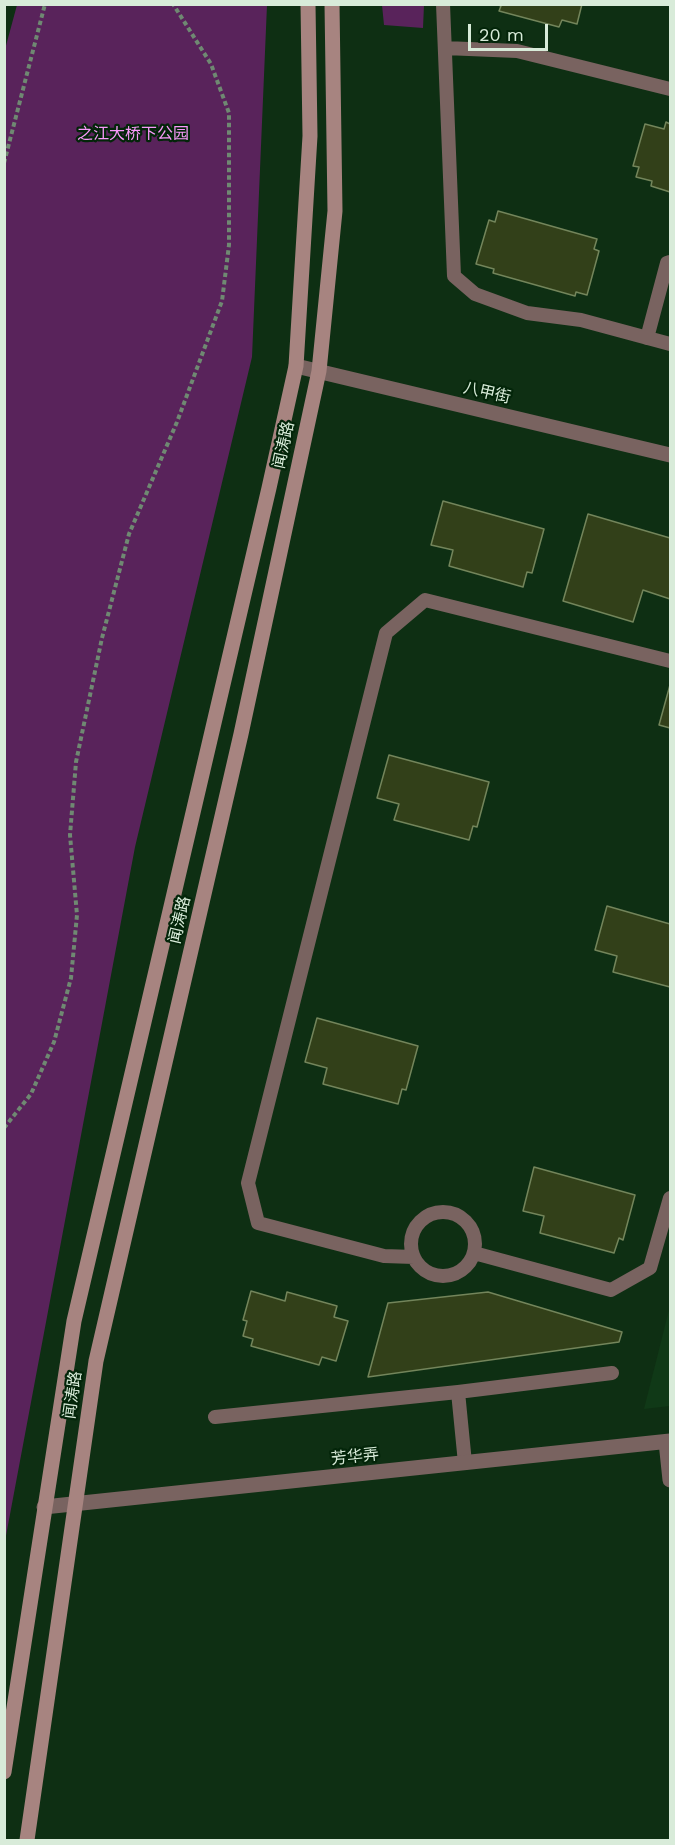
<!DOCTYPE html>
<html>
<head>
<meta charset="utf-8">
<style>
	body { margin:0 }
	#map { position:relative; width:675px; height:1845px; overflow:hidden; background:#0e2f13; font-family:"Work Sans",sans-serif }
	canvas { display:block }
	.frame { position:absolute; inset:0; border:6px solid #d8ebd9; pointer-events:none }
	.scale { position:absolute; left:468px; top:24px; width:80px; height:27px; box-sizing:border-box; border:3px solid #d8ebd9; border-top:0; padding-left:8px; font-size:18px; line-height:21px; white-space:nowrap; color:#d8ebd9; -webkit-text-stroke:4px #032509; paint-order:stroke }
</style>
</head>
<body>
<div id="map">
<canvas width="675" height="1845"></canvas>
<div class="frame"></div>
<div class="scale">20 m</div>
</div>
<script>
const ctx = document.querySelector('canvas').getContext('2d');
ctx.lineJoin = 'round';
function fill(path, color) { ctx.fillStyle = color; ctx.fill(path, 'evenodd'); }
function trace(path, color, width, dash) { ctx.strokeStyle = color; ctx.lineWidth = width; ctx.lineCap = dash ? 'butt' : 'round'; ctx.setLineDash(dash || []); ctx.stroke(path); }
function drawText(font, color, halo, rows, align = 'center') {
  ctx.font = font + ' "Work Sans","Noto Sans SC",sans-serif'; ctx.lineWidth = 4.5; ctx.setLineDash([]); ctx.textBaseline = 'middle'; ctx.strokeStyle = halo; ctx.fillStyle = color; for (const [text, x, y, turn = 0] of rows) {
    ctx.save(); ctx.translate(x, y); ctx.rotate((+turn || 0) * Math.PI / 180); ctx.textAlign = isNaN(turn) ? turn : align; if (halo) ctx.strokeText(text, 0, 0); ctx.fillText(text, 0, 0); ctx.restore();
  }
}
fill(new Path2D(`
	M670 1306V1406L644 1409Z`), '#103917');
fill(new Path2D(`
	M17 5H267L252 357 135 847 5 1541 4 53Z
	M382 5H424L423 28 384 25Z`), '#59235b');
const building = new Path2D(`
	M496 4H582L577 24 562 20 559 27 499 11 501 6Z
	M666 122 670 124V192L651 186 652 181 636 177 639 167 633 166 645 124 664 129Z
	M498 211 597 239 594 249 599 251 587 295 576 292 575 296 493 273 494 269 476 264 489 220 495 222Z
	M443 501 544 529 532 573 527 572 523 587 449 566 453 550 431 545Z
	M588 514 670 538V599L643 590 633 622 563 601Z
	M670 685V728L659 725Z
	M389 755 489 782 477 827 473 826 469 840 394 820 399 804 377 798Z
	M607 906 670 924V987L613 972 617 956 595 950Z
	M317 1018 418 1046 406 1090 402 1089 398 1104 323 1084 327 1068 305 1062Z
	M534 1167 635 1195 623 1240 619 1238 614 1253 540 1233 544 1216 523 1211Z
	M251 1291 285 1301 287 1292 337 1306 334 1317 348 1321 336 1361 322 1357 319 1365 251 1346 253 1339 243 1336 247 1321 243 1320Z
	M488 1292 622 1332 619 1342 368 1377 388 1303Z`);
fill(building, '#324019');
trace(building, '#73855b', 1.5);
trace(new Path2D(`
	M4 163 45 4
	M4 1128 31 1094 54 1042 71 978 77 915 70 835 76 762 102 638 129 534 177 422 222 301 229 245V113L211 64 173 4`), '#6f8972', 4, [4.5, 3]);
trace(new Path2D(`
	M443 4 454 276 475 294 527 313 581 320 670 344
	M445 48 517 51 670 89
	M647 338 667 263 670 262
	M411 1244a32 32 0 1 1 64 0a32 32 0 1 1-64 0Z
	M474 1253 611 1290 650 1268 670 1198
	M414 1257 384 1256 258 1223 248 1183 386 633 425 600 670 661
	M458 1392 465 1463
	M215 1417 458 1392 612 1373`), '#796360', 14);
trace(new Path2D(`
	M666 1442 670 1480
	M44 1507 670 1441`), '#796360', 15);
trace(new Path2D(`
	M296 366 670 455`), '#796360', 15);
trace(new Path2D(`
	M4 1772 74 1321 269 488 296 366 310 136 308 4
	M27 1840 96 1361 241 734 319 371 335 211 332 4`), '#a78480', 15);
drawText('16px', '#f899f9', '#032509', [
	["之江大桥下公园",133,134]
]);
drawText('16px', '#d8ebd9', '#032509', [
	["八甲街",487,393,13],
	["闻涛路",284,445,-78],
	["闻涛路",180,920,-77],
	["闻涛路",73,1395,-82],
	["芳华弄",355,1457,-6]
]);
</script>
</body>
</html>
